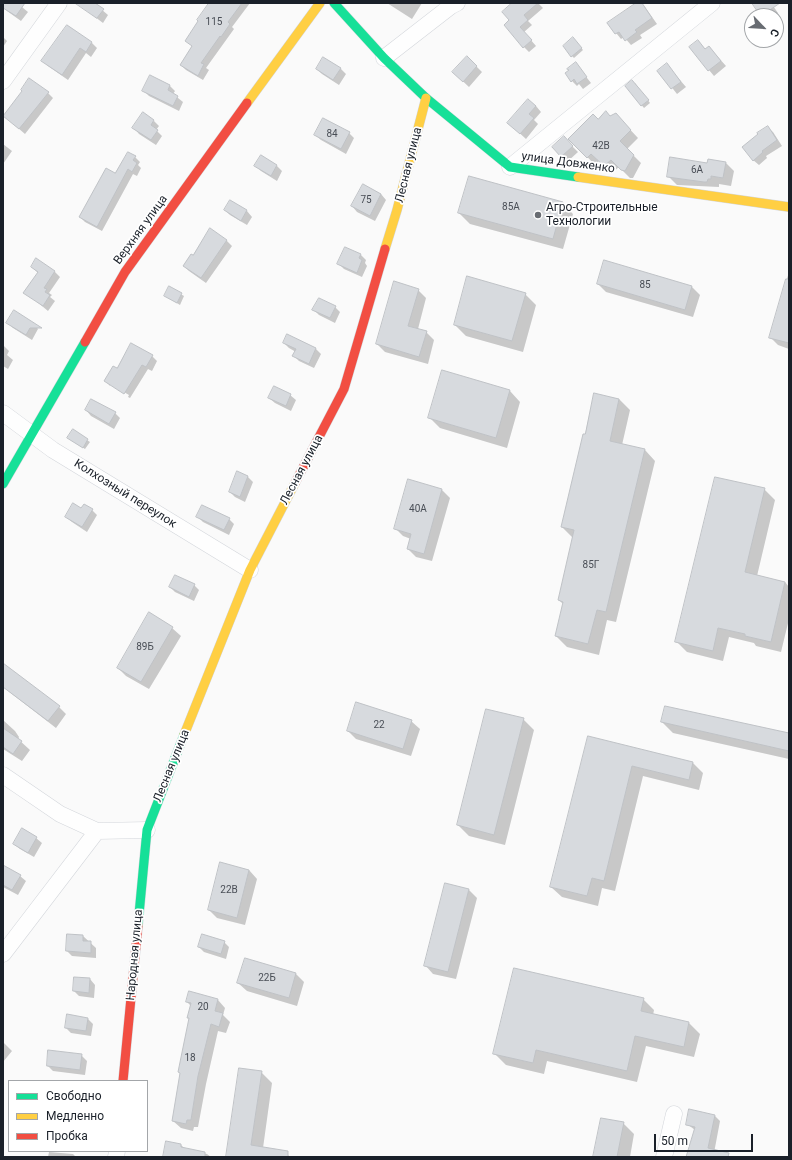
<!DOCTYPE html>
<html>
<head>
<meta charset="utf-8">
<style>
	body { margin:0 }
	#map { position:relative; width:792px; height:1160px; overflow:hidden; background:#fafafa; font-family:Roboto,sans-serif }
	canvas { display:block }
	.frame { position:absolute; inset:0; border:4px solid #1a2029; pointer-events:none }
	.legend { position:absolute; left:8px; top:1080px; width:140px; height:72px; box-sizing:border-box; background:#fff; border:1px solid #a3a6a9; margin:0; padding:5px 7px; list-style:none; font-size:12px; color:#1a2029 }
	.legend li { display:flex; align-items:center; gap:8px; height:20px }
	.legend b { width:20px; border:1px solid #a3a6a9 }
	.north { position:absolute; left:744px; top:8px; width:40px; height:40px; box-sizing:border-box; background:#fff; border:1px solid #a3a6a9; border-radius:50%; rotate:115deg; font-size:11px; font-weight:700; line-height:16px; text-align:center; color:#1a2029 }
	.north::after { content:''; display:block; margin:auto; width:14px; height:18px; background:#686c72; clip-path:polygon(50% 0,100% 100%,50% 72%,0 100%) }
	.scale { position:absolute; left:654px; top:1134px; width:99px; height:18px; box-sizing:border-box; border:2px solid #1a2029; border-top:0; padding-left:5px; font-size:12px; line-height:14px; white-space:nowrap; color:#1a2029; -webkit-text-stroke:3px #fff; paint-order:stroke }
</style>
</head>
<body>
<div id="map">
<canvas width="792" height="1160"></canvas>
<div class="frame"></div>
<ul class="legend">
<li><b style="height:5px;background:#16e098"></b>Свободно</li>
<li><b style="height:5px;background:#ffcf43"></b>Медленно</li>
<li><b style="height:5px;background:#f24e42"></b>Пробка</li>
</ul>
<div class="north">С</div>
<div class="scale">50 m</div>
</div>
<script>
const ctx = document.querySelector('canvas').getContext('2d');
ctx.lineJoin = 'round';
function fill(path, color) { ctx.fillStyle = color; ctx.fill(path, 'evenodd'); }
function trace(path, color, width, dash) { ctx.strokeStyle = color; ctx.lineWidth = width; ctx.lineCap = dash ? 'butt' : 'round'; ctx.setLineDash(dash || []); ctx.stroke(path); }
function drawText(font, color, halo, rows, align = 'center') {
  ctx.font = font + ' Roboto,sans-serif'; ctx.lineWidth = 3.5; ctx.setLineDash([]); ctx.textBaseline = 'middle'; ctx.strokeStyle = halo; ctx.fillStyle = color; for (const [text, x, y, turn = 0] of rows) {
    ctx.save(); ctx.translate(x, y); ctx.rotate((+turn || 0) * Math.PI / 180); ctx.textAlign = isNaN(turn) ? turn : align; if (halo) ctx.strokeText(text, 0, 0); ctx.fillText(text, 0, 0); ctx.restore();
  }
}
fill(new Path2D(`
	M3 3H17L28 12 21 21 7 11 3 7Z
	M84 3H94L108 15 103 23 82 7Z
	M222 3H250L232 27 234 29 206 68 209 70 203 80 186 70 181 65 192 46 186 40 200 21Z
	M387 3H422L412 19Z
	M513 3H538L543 8 528 21 532 25 524 32 536 46 529 52 524 47 511 20Z
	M637 3H641L645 7 657 24 640 35 642 38 631 45 624 37 621 39 608 23Z
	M753 3H771L778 13 774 16H762Z
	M68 26 92 43 97 48 91 57 86 53 68 80 48 66 43 61Z
	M3 37 7 41 3 47Z
	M575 41 583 50 574 58 572 56Z
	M698 41 706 50 709 47 726 66 714 76 709 70Z
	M467 57 482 72 469 87 453 72Z
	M576 64 591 83 583 89 579 84 577 86 572 81 570 71Z
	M667 65 686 87 677 94 659 71Z
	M317 69H341L346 74 339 85 322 74Z
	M635 83 650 103 644 108 626 86Z
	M170 86 175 91 173 94 183 102 179 111 149 96 144 91Z
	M48 93 53 98 25 134 4 116Z
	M536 106 541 112 534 120 538 124 526 139 514 128Z
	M610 117 623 122 638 138 627 149 641 163 633 178H630L619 167 612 173 600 160 595 165 570 139 598 120Z
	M154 121 159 126 156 130 162 136 156 145 139 134 134 128Z
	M767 127 773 132 782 146 766 156 767 158 759 165 753 160Z
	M349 133 354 138 346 154 321 140 315 135Z
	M569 143 578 152 567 162 553 147Z
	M3 144 12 151 3 164Z
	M135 157 140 162 138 165 141 168 137 176 133 174 102 231 85 222 80 217 115 174Z
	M261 157 277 166 282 171 277 181 261 171 256 166Z
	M725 162 734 171 731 186 719 184V187L677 185 669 177 708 164Z
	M363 185 381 194 386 200 375 221 357 212 352 206Z
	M230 201 247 211 252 217 247 225 230 215 225 210Z
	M562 203 573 214 563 249 470 224 459 213Z
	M226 240 232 246 206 283 189 271 184 266 193 256Z
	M345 248 361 255 366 260 365 263 367 266 362 277 344 269 338 263Z
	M32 267 55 272 60 277 49 293 52 295 50 297 55 301 48 311 25 292 38 273Z
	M789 272V349L778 345 770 337Z
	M598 284 692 287 700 295 693 317 606 292Z
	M170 288 184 296 180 305 165 296Z
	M418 290 426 298 418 329 426 332 434 340 428 364 385 352 377 344Z
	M525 294 536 305 523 352 466 336 455 325Z
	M335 307 340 312 335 323 319 315 314 310Z
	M8 323H33L38 329 32 340 13 328Z
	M284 343 316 349 321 354 314 368 299 361 294 356 296 352 289 348Z
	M3 345 9 351 7 355 13 360 8 369 3 366Z
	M152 356 157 361 152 371 148 369 130 398 128 397 129 395 110 384V386L106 381 117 370Z
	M510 391 520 402 507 448 440 428 429 417Z
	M594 394 619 399 630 410 622 445 645 450 655 461 616 622 607 620 599 655 567 647 556 636 564 605 559 600 573 538 562 527 585 436Z
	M290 395 296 400 291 411 275 403 269 398Z
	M86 410 115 413 120 418 114 429 91 416Z
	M73 431 90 442 85 449 71 440Z
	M238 473 248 477 253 482 245 502 235 497 230 492Z
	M764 489 775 500 757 576 785 582 789 587V619L781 652 756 646 754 643 729 637 723 661 687 652 677 642Z
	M442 490 450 498 432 561 416 557 408 549 411 539 403 536 395 528Z
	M82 509 92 510 97 515 87 532 72 522 66 517Z
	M197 516 229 519 234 524 229 535 203 522Z
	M194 585 199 590 194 601 175 592 170 587Z
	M172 628 181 636 149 689 126 676 118 668Z
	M3 664 59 707 66 714 56 728 3 687Z
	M523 719 534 730 505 845 469 836 458 825Z
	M3 720 15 731 19 737 18 739 30 750 22 761 3 749Z
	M411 721 420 729 411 756 356 739 348 731Z
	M662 722 789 734V759L673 733Z
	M588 737 693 763 703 773 699 790 643 776 615 891 602 888 598 906 562 897 551 887Z
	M36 838 42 843 34 857 20 849 14 844Z
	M221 863 249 870 257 879 245 925 217 918 209 910Z
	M3 866 20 876 26 881 18 895 3 887Z
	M469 890 477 898 456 979 433 974 425 965Z
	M83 936 96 948V958L72 956 67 951Z
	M224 942 229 947 226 959 204 952 199 947Z
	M245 960 296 974 304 982 297 1006 247 991 238 983Z
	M90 979 95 985 94 998 79 996 74 991Z
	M190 992 218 1000 225 1008 223 1015 230 1022 226 1033 218 1031 206 1084 198 1127H194L193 1131 181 1128 173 1121 189 1019 188 1017 191 1006 187 1002Z
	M643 999 654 1010 653 1015 689 1023 700 1034 694 1057 646 1046 637 1082 547 1061 544 1074 506 1065 495 1054Z
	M88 1019 93 1024 91 1036 71 1033 66 1028Z
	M3 1042 12 1051 3 1062Z
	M81 1055 87 1061 85 1075 53 1071 48 1066Z
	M261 1072 272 1083 263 1148 284 1151 290 1157H227Z
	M690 1111 715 1116 720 1121 714 1153 716 1157H690L695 1130 687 1124Z
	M623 1123 634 1134 630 1157H594Z
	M181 1145 185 1149 207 1154 211 1157H164Z
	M49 1152 73 1154 76 1157H48Z`), '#0003');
const building = new Path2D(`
	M3 3H25L16 16 3 8Z
	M75 3H95L104 9 97 18Z
	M209 3H242L228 22 230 24 221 37 220 36 201 63 204 64 198 76 180 65 192 46 185 41 198 21 197 20Z
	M512 3H538L524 15 528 20 520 27 532 40 523 48 504 25 509 20 502 12Z
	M636 3H642L652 18 635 30 637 32 625 41 619 32 615 34 607 23Z
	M752 3H780L761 16Z
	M67 25 92 42 86 52 80 48 62 75 41 61Z
	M573 37 582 48 571 57 563 46Z
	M698 40 705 49 709 46 721 61 708 71 689 47Z
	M467 56 477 66 463 82 452 72Z
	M323 57 341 68 333 80 316 69Z
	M576 62 587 77 577 84 574 79 571 82 565 73 569 70 567 69Z
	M667 63 681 82 671 89 657 71Z
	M150 75 170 85 168 90 178 96 173 106 142 91Z
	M29 78 49 92 19 129 3 116 22 91 21 90Z
	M632 80 649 100 641 106 625 86Z
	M528 99 536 106 529 114 534 118 520 134 507 123Z
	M606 111 610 116 616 113 631 130 620 141 634 155 625 171 621 170 611 160 604 166 591 154 587 158 568 139 593 114 598 119Z
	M143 112 154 120 151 125 158 130 151 140 132 128Z
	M323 118 350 132 341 149 314 135Z
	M768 126 777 140 762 151 763 152 753 161 742 147 758 134 757 133Z
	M564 136 573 146 561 157 552 147Z
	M128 152 136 156 133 160 137 163 132 172 128 169 97 227 79 217 106 168 115 173Z
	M261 155 277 165 271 176 254 166Z
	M670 157 707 163 708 159 726 162 723 178 711 176V179H708L707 182H704L667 177Z
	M469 176 563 202 553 239 458 213Z
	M363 184 381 194 370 216 351 206Z
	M230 200 247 210 241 221 224 210Z
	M210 228 227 240 201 278 183 266 191 254 193 255Z
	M345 247 361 254 359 258 362 260 357 273 337 264Z
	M36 258 55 271 44 288 47 289 45 292 50 295 43 306 23 293 38 272 31 267Z
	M604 260 692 286 685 310 597 284Z
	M467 276 526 293 512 341 454 325Z
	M786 279H789V343L769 338Z
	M394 281 419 289 408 326 427 331 419 357 376 344Z
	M169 286 182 293 177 303 164 296Z
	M319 298 336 306 330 318 312 310Z
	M14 310 42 328H30L26 335 6 323Z
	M287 334 316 348 309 364 292 356 296 349 283 343Z
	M131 343 153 355 146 367 142 365 124 394 104 381 113 366 117 368Z
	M442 370 510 390 496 438 428 418Z
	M274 386 291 394 286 406 268 398Z
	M594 393 619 399 610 441 645 449 606 612 597 610 588 644 555 636 563 602 558 600 574 530 561 527 583 434H585Z
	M91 399 116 412 109 424 85 410Z
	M73 429 88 439 83 448 67 438Z
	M237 471 248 476 240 497 229 492Z
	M715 477 765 488 745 572 785 582 771 642 745 636V634L718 628 713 651 675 642Z
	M408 479 442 489 424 554 407 549 411 534 394 529Z
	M73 503 81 508 84 504 93 509 82 527 65 517Z
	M202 505 230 518 224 530 196 517Z
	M175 575 195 584 189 597 169 587Z
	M149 612 173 627 141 682 117 668Z
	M3 663 60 706 48 721 3 687Z
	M356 702 412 720 403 749 347 731Z
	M665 706 789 733V751L661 722Z
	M486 709 524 718 494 835 457 825Z
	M3 728 22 741 13 754 3 747Z
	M588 736 693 762 689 780 632 766 604 881 592 878 587 896 550 887Z
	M22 828 37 837 28 853 13 844Z
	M220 862 249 870 237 918 208 910Z
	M3 865 21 875 12 890 3 885Z
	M445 883 469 889 448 972 424 966Z
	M67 934 83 935V941H91V953L66 951Z
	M202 934 225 941 221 954 198 947Z
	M245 958 296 973 289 998 237 983Z
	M514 968 644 998 641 1011 689 1022 684 1047 635 1036 627 1071 536 1050 533 1063 493 1054Z
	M74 977 90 978 89 993 73 991Z
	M189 991 218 999 215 1011 223 1013 219 1027 211 1024 198 1076 191 1120H187L186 1124 172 1121 180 1073 178 1072 189 1018H187L191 1003 186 1002Z
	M67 1014 88 1018 86 1031 65 1028Z
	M48 1050 82 1054 80 1070 47 1066Z
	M239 1068 262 1071 251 1145 288 1151V1157H226Z
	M689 1109 715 1115 708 1148 729 1153 728 1157H686L695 1127 686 1125Z
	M601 1118 624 1122 617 1157H593Z
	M166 1141 181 1144V1147L205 1152V1157H163Z`);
fill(building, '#d7dade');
trace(building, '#bfc2c6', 1);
const street = new Path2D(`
	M384 58 451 6 457 3
	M3 81 59 3
	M510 167 712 3
	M3 413 53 450 250 570
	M3 775 60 814 97 831 147 830
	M3 954 97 831
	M116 1157 117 1151
	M664 1157 674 1114`);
const fast = new Path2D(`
	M334 3 384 58 426 98 510 167 578 177
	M3 484 85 342
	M138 925 147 830 184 735`);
const slow = new Path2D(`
	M247 103 320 3
	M578 177 789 207
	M385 249 397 210 426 98
	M184 735 250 570 295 483`);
const jam = new Path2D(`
	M85 342 125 272 247 103
	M295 483 344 389 385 249
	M123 1081 138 925`);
trace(street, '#d3d6db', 17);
trace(fast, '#d3d6db', 10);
trace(slow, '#d3d6db', 10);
trace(jam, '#d3d6db', 10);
trace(street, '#fefefe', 16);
trace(fast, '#16e098', 9);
trace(slow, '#ffcf43', 9);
trace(jam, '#f24e42', 9);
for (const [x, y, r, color] of [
	[538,215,4,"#686c72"]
]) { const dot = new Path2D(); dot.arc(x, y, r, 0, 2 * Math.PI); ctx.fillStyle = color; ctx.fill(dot); trace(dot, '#fff', 1.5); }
drawText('10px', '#494e56', null, [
	["115",214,22],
	["84",332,134],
	["42В",601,146],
	["6А",697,170],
	["75",366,200],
	["85А",511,207],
	["85",645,285],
	["40А",418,509],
	["85Г",591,565],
	["89Б",145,647],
	["22",379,725],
	["22В",229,890],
	["22Б",267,978],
	["20",203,1007],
	["18",190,1058]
]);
drawText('12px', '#1a2029', '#fff', [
	["улица Довженко",568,163,8],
	["Лесная улица",409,165,-76],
	["Верхняя улица",141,230,-54],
	["Лесная улица",302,470,-62],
	["Колхозный переулок",125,494,32],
	["Лесная улица",172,766,-68],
	["Народная улица",135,955,-85]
]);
drawText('12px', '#1a2029', '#fff', [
	["Агро-Строительные",546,208],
	["Технологии",546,222]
], 'left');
</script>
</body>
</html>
